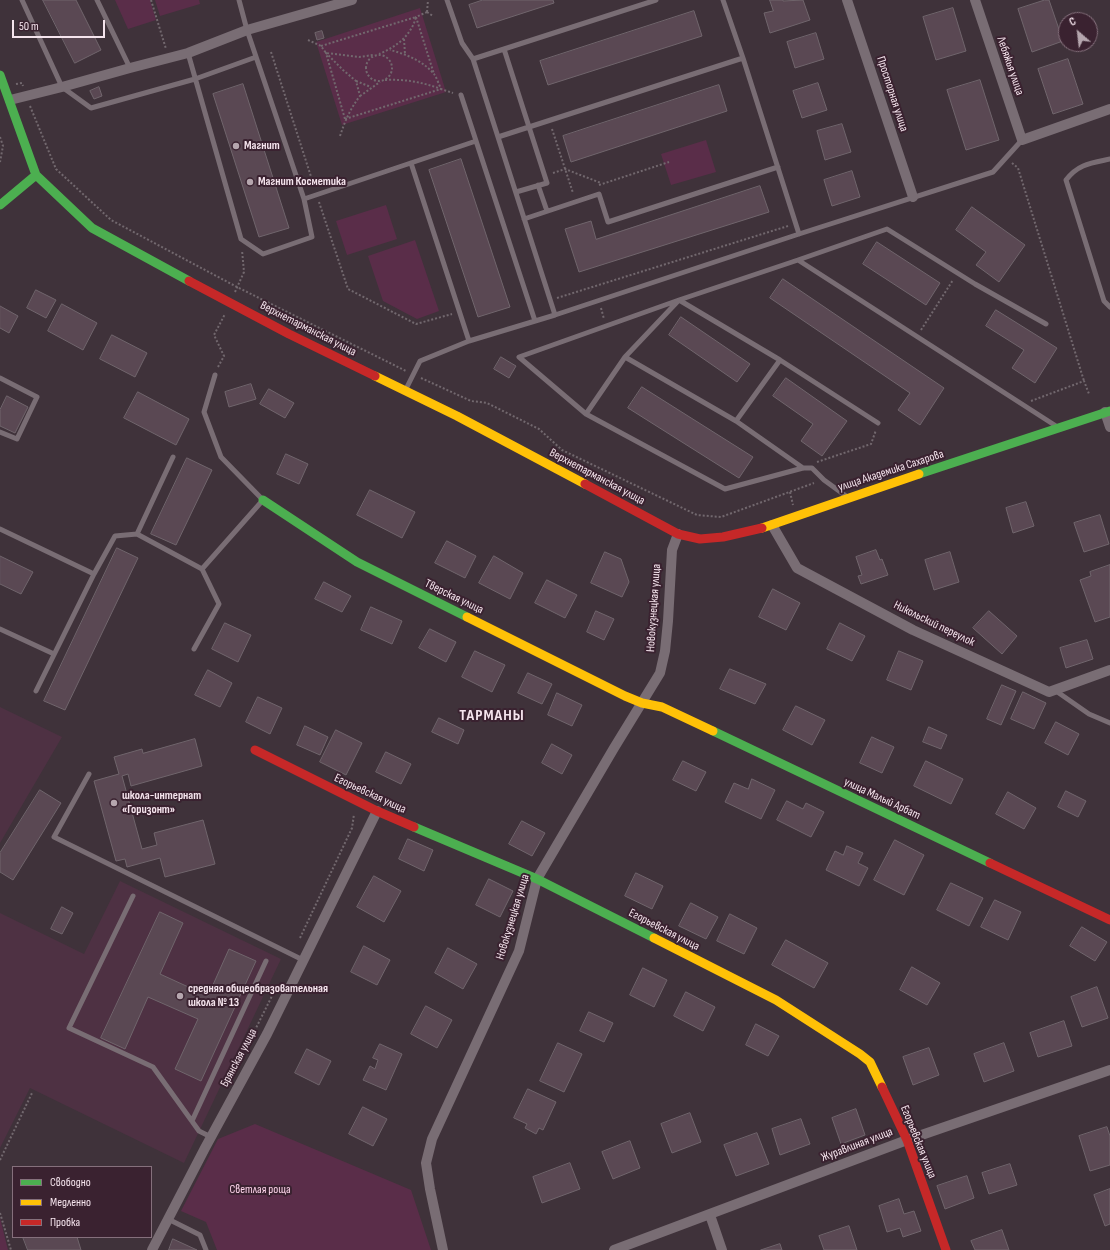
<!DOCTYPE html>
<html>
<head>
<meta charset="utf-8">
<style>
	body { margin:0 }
	#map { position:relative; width:1110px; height:1250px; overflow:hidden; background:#3f323a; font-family:"Sofia Sans Condensed",sans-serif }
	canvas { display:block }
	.legend { position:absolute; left:12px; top:1166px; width:140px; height:72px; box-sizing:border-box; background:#3a2230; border:1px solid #85707c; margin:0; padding:5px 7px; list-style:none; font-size:12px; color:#f5e4ed }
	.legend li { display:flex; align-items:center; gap:8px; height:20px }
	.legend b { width:20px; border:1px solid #85707c }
	.north { position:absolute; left:1058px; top:12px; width:40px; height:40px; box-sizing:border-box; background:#3a2230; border:1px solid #85707c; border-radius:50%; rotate:332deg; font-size:11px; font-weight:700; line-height:16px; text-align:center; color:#f5e4ed }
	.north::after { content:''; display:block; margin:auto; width:14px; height:18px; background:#b5a6ae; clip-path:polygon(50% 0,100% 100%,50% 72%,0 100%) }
	.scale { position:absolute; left:12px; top:20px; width:93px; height:18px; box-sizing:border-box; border:2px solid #f5e4ed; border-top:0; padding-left:5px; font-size:12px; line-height:14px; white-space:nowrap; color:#f5e4ed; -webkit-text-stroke:3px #3a2230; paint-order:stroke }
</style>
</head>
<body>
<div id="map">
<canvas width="1110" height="1250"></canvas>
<ul class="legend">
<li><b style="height:5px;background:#4caf50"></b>Свободно</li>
<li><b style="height:5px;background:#ffc107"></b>Медленно</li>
<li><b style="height:5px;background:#c62828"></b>Пробка</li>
</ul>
<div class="north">С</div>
<div class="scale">50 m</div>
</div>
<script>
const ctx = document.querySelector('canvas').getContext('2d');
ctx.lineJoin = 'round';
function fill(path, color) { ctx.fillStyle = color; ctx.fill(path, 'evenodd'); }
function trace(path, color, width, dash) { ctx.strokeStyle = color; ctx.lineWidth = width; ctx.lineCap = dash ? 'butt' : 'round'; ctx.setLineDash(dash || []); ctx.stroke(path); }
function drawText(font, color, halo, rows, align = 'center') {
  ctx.font = font + ' "Sofia Sans Condensed",sans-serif'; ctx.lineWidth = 4; ctx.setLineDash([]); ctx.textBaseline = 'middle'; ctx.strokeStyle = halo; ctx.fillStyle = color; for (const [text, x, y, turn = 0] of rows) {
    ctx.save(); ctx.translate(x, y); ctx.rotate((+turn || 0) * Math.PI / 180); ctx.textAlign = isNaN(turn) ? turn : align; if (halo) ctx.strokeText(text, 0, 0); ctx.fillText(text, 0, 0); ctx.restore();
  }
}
fill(new Path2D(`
	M0 707 62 737 0 843Z
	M120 881 281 959 184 1163 30 1088 0 1148V913L84 954Z`), '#4e3143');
fill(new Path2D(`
	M115 0H150L156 20 128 29Z
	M155 0H199L200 4 160 16Z
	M420 8 446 92 342 125 316 42Z
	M706 140 716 172 671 185 661 154Z
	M386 205 397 239 347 255 336 221Z
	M415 240 439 311 417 319 383 301 368 256Z
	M255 1124 411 1190 431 1250H217L206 1222 181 1211 218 1139Z
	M0 1218 8 1250H0Z`), '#5a2d49');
const building = new Path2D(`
	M43 0H76L101 50 75 63Z
	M483 0H553L554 3 477 28 469 5Z
	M770 0H783V1L803 0 810 20 770 33 764 13 773 11Z
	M1045 0H1049L1063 41 1032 52 1018 9Z
	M953 8 966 51 936 60 923 17Z
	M694 11 702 36 548 85 540 61Z
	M322 31 324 38 317 40 315 33Z
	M816 33 824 59 795 68 787 42Z
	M1068 59 1083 104 1053 114 1038 69Z
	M980 80 999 140 966 150 947 90Z
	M818 83 827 110 802 118 793 91Z
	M243 84 289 228 259 237 213 94Z
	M719 85 727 111 571 162 563 136Z
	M99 87 102 96 94 99 90 91Z
	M842 124 851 152 825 160 817 131Z
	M461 159 510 307 478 317 429 170Z
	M852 171 860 197 832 206 824 180Z
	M760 186 769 212 579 272 565 229 591 221 596 239Z
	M972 207 1025 245 999 282 976 265 986 252 956 230Z
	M877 242 940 283 926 305 863 264Z
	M783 279 944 388 920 425 898 410 910 393 770 298Z
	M36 290 56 300 46 318 27 308Z
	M62 304 97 323 83 350 48 331Z
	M0 306 18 316 9 333 0 328Z
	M996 310 1057 348 1035 383 1012 368 1024 350 986 326Z
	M681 317 750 364 737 382 669 335Z
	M112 335 147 353 135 377 100 359Z
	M501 357 516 366 509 378 494 369Z
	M786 378 847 421 822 456 801 441 813 424 773 396Z
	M251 384 256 399 229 407 225 392Z
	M642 387 753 457 739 478 628 408Z
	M269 389 294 403 285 418 260 404Z
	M138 392 189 419 176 445 124 418Z
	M7 396 28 407 15 433 0 426V410Z
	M286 454 308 464 299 484 277 474Z
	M187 458 212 470 176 545 151 534Z
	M370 490 415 512 402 538 357 515Z
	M1026 502 1034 526 1013 533 1006 508Z
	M1100 515 1109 544 1084 552 1074 523Z
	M447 541 476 556 465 578 435 563Z
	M117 548 138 558 65 710 44 701Z
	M876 550 880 560 882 559 888 575 861 584 858 576 862 575 856 557Z
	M605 552 621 559 629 582 622 597 591 583Z
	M950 552 959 582 934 590 925 560Z
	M0 556 33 572 21 594 0 584Z
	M494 556 523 573 510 599 479 583Z
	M1110 565V617L1095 622 1080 580 1091 576 1090 572Z
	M547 580 577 595 565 618 535 603Z
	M324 582 351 596 342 612 315 599Z
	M773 589 800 603 786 630 759 617Z
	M371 607 402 621 392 644 361 630Z
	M596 611 614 619 604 640 587 632Z
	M989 611 1017 636 1002 654 973 628Z
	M225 623 251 635 238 662 212 649Z
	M840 623 865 636 852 661 827 649Z
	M430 629 456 642 446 662 419 648Z
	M1087 640 1093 659 1066 668 1060 648Z
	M475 651 505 665 492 692 462 677Z
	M899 651 923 661 911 690 887 680Z
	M730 669 766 684 755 704 720 689Z
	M208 670 232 683 220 707 195 695Z
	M528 673 552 684 542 704 518 693Z
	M1002 685 1016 691 1001 725 987 719Z
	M1023 692 1046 703 1034 729 1011 719Z
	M557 693 582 705 572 726 548 715Z
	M258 697 282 708 270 734 246 722Z
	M796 706 825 720 812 745 783 730Z
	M439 718 464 730 458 744 432 732Z
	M1056 722 1079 734 1068 755 1045 743Z
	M305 726 328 737 320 755 297 745Z
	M929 727 947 735 941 749 923 742Z
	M336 730 362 743 346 775 320 762Z
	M872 737 894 747 882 773 860 763Z
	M195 739 202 766 131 786 128 774 122 776 142 849 157 845 154 833 203 820 215 864 165 877 160 858 127 867 125 859 116 861 94 781 119 774 114 757 142 749 143 753Z
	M552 744 572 755 562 774 542 763Z
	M386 752 411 764 401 784 376 772Z
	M683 761 706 772 696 791 673 780Z
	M926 761 963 779 951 804 914 786Z
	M752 779 775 790 761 819 725 802 734 783 748 789Z
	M40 790 61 803 13 880 0 872V853Z
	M1066 791 1086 801 1078 817 1058 807Z
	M1008 792 1036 808 1024 829 996 814Z
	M787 801 803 809 806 803 824 812 811 837 777 820Z
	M522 821 545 833 532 856 509 844Z
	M408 839 433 850 424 871 399 859Z
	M895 840 924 855 904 895 874 880Z
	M847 846 863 853 858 863 868 868 859 886 826 870 835 851 843 855Z
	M636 873 663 886 652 909 625 896Z
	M374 876 401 891 384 922 357 907Z
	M489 879 513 891 500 917 476 905Z
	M951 883 983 898 969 926 937 910Z
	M995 900 1021 912 1008 940 981 927Z
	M691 903 718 917 706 939 679 926Z
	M62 907 73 913 62 934 51 929Z
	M160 912 183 923 160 974 208 996 229 949 256 961 201 1081 175 1069 198 1019 148 997 125 1049 101 1038Z
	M730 914 757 928 744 954 717 941Z
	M1082 927 1107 942 1095 961 1070 946Z
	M786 940 828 963 814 988 772 965Z
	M364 946 390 960 377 985 351 972Z
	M448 948 477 964 463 989 435 973Z
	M912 967 940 983 927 1005 900 990Z
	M643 968 667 980 654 1007 630 995Z
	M1097 987 1108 1018 1082 1027 1071 997Z
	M686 992 715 1007 703 1031 674 1016Z
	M426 1006 452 1020 437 1048 411 1034Z
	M589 1012 613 1023 604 1042 580 1031Z
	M1064 1021 1072 1046 1038 1057 1030 1033Z
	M756 1024 779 1036 768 1056 746 1045Z
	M558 1043 582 1054 564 1092 540 1081Z
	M1004 1043 1014 1071 984 1082 974 1054Z
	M380 1044 402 1054 386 1090 363 1080 370 1066 375 1069 378 1060 373 1058Z
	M929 1048 939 1075 913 1085 903 1057Z
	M307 1049 331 1061 319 1085 295 1073Z
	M528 1089 556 1102 543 1130 539 1128 536 1134 525 1128 527 1124 514 1118Z
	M363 1107 387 1119 373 1146 349 1134Z
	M856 1109 865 1135 841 1144 832 1118Z
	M690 1113 701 1142 672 1153 661 1124Z
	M801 1119 810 1144 780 1155 772 1129Z
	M1107 1127 1110 1136V1165L1090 1171 1079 1136Z
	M757 1133 769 1164 736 1176 724 1145Z
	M630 1141 640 1168 613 1179 602 1152Z
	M570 1163 580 1189 542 1203 533 1177Z
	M1010 1164 1017 1185 989 1194 982 1173Z
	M967 1176 974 1198 945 1209 937 1186Z
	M1110 1189V1224L1105 1226 1094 1195Z
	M899 1199 904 1214 914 1211 921 1231 903 1237 900 1228 887 1232 879 1206Z
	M849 1226 857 1250H824L819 1236Z
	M1002 1230 1009 1250H975L971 1241Z
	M23 1237H77L81 1250H28Z
	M173 1239 197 1250H169Z
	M780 1244 782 1250H761Z`);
fill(building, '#5a4853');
trace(building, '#70656c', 1);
trace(new Path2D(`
	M151 0 166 49
	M427 12 416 17 434 74
	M427 12 428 0
	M427 12 433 16
	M404 39 405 54
	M308 40 321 46 326 53 359 57 373 55
	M321 46 416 17C411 36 396 47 379 54
	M271 52 314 186
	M366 68a13 13 0 1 1 26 0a13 13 0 1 1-26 0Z
	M385 80C405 79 422 82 441 89 439 85 437 78 434 74 423 61 406 54 390 50
	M356 81 371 87
	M16 84 22 83 23 86
	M360 96 380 82
	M30 106 56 169 111 220 237 287 406 371
	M345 119 441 89 453 93
	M552 129 573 193
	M340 136C345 121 350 109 360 96L356 81 343 70 326 53 345 119
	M0 137 3 146 0 162
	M1012 163 1018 168 1084 381
	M553 173 565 169 601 183
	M599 185 669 162
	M319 202 348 289 416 324 452 314
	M235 292 244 272 242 250
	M557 298 788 226
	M601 308 604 319
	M921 330 953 280
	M218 367 224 356 214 335 225 314
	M421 378 471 401 487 403 539 429 562 450 697 515 721 517 814 483
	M1031 401 1084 381 1089 394
	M817 462 871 444 876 430
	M790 492 793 505
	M300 938 352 828 354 814
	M251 1038 272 996
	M0 1160 32 1093
	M0 1213 11 1250`), '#72686e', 2, [2, 2]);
trace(new Path2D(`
	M22 0 62 87 91 108 195 79 256 57
	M97 0 130 68
	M447 0 462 43 473 59 498 137
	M723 0 743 58
	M504 49 547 183 516 192
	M188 53 241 239 263 254 312 237 304 199 247 30 239 0
	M473 59 656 0
	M461 95 535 321
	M1110 159C1091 163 1078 164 1066 180L1104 301 1110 307
	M411 163 469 341 555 315 799 234 993 172 1022 140
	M538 185 547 211
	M304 199 476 141
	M524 219 599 194 608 222 778 167
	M798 260 887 229 975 284 1046 324
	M555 315 498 137 743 58 799 234
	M625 357 736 421 803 468
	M0 378 37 397 17 439 0 432
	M406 389 420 361 469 341
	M586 414 625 357 679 300 780 360
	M736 421 780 360 878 423
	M846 496 824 480 812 468H803L725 489 586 414 519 357 679 300 798 260 1056 426
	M0 529 94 574
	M137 534 202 569 219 604 194 649
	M202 569 263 500 221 457 204 412 215 375
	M0 629 54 654
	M36 691 94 574 115 536 137 534 173 457
	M1056 691 1089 714 1110 723
	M89 774 54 837 303 960
	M133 896 69 1028 153 1067 199 1131 211 1137
	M192 1121 266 961
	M168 1219 200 1235 206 1250`), '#796d74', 5);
trace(new Path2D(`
	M847 0 913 197
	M975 0 1022 140 1110 109
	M10 100 62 87 130 68 188 53 247 30 352 0
	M1105 412 1110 427
	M772 525 797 568 913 630 1049 692 1110 670
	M710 1215 722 1250
	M152 1250 205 1148 267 1034 377 811
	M443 1250 430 1189 426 1163 432 1139 519 951 537 879 614 748 660 673 665 651 668 621 672 550 678 534
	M614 1250 907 1140 1110 1070`), '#796d74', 10);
trace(new Path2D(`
	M0 75 36 175 92 228 189 281
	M0 205 36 175
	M919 474 1110 411
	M263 500 357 562 467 617
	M713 731 990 863
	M414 827 537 879 654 938`), '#4caf50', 9);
trace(new Path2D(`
	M375 376 457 416 585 484
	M762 528 919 474
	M467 617 625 696 642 703 662 707 713 731
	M654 938 776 1000 860 1054 870 1062 882 1087`), '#ffc107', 9);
trace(new Path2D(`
	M189 281 289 334 375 376
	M585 484 678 534 700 539 723 537 762 528
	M255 750 377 811 414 827
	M990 863 1110 920
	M882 1087 907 1140 946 1250`), '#c62828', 9);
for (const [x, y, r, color] of [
	[236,146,4,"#b5a6ae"],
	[250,182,4,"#b5a6ae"],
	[114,803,4,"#b5a6ae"],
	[180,996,4,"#b5a6ae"]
]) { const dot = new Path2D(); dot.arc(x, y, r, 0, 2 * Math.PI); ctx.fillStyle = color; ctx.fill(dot); trace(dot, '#3a2230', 1.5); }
drawText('12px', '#f5e4ed', '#3a2230', [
	["Лебяжья улица",1010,66,71],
	["Просторная улица",892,94,72],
	["Верхнетарманская улица",308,329,27],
	["улица Академика Сахарова",891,471,-18],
	["Верхнетарманская улица",597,477,28],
	["Тверская улица",454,597,26],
	["Новокузнецкая улица",654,608,-86],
	["Никольский переулок",934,624,26],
	["Егорьевская улица",370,794,25],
	["улица Малый Арбат",882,799,25],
	["Новокузнецкая улица",513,917,-73],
	["Егорьевская улица",664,930,27],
	["Брянская улица",239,1058,-62],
	["Егорьевская улица",918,1142,68],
	["Журавлиная улица",857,1145,-21]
]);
drawText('bold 12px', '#f5e4ed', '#3a2230', [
	["Магнит",244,146],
	["Магнит Косметика",258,182],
	["школа-интернат",122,796],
	["«Горизонт»",122,810],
	["средняя общеобразовательная",188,989],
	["школа № 13",188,1003]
], 'left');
drawText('12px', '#fed5eb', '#3a2230', [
	["Светлая роща",260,1190]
]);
ctx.letterSpacing = '1px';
drawText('bold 16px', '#f5e4ed', '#3a2230', [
	["ТАРМАНЫ",492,716]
]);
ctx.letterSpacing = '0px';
</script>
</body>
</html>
